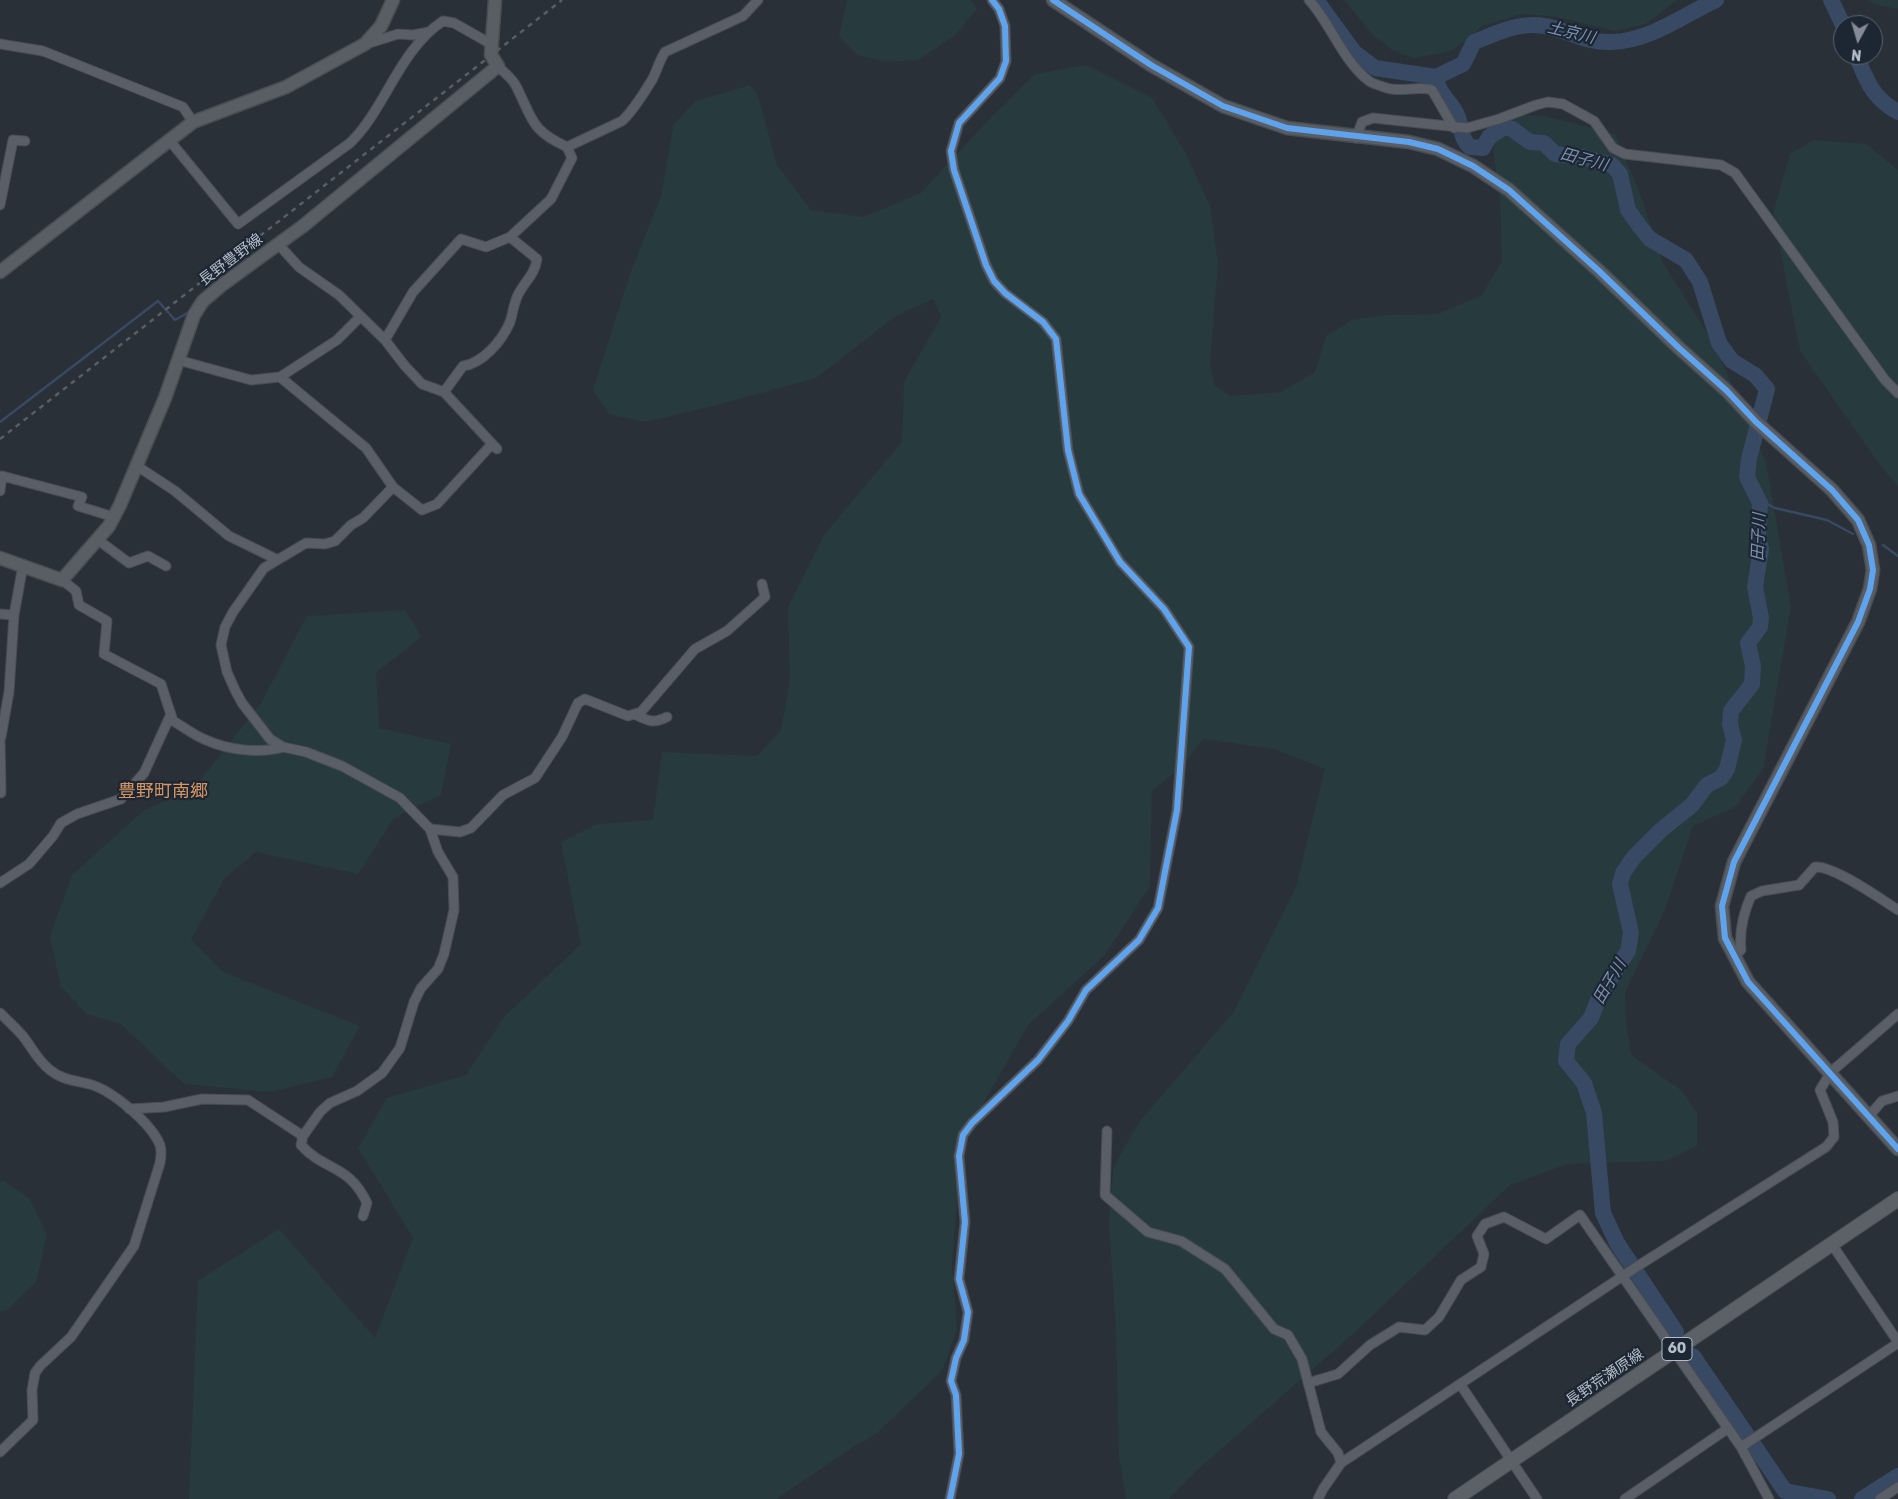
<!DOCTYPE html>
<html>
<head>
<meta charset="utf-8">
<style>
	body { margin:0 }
	#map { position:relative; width:1898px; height:1499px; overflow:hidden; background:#2a3038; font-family:Rubik,sans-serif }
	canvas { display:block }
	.north { position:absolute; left:1833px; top:15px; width:50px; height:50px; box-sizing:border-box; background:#1d2633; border:1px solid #59626f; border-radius:50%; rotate:186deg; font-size:14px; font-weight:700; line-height:20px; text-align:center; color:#b4bcc9 }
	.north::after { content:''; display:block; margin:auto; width:18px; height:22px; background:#848b96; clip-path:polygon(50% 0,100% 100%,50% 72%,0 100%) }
</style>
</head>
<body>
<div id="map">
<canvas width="1898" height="1499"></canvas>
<div class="north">N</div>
</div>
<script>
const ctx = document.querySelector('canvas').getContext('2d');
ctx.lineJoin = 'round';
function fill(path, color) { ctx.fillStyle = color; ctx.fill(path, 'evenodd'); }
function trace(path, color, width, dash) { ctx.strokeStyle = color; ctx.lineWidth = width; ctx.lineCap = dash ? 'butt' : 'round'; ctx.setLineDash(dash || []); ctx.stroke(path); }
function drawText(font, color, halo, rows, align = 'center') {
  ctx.font = font + ' Rubik,"Noto Sans JP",sans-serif'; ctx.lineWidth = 4.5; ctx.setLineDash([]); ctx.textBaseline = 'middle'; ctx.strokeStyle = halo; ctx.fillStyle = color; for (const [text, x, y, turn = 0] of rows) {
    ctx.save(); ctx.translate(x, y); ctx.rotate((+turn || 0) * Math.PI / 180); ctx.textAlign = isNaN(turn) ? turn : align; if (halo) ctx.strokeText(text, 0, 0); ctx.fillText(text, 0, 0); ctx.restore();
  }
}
fill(new Path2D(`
	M847 0H971L977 9 955 35 918 60 885 62 858 55 839 36Z
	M1344 0H1677L1646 24 1615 31 1557 17 1523 14 1482 26 1465 42 1448 52 1413 58 1392 50 1373 35Z
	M1867 0H1898V9L1877 5Z
	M1086 65 1152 98 1186 154 1210 206 1218 264 1210 364 1214 385 1230 396 1281 392 1315 372 1326 336 1352 320 1385 315 1438 314 1482 295 1502 261 1500 198 1493 150 1496 114 1544 116 1615 134 1641 196 1663 263 1713 342 1766 462 1791 607 1763 769 1735 807 1693 826 1664 912 1625 992 1626 1020 1631 1055 1681 1090 1697 1113V1146L1665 1161 1567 1164 1510 1185 1353 1334 1196 1471 1168 1499H1126L1119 1457 1116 1329 1109 1225 1113 1168 1139 1122 1233 1013 1296 887 1325 769 1275 749 1203 739 1183 766 1152 791 1150 886 1104 956 1028 1025 973 1122 959 1174 952 1264 957 1330 942 1371 876 1434 853 1447 776 1499H189L198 1281 279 1229 375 1338 413 1238 358 1148 387 1098 466 1075 504 1017 581 944 561 842 597 824 653 820 662 752 757 756 781 730 790 680 788 607 824 535 902 442 904 382 941 317 933 299 896 316 816 378 721 404 646 422 609 414 593 390 630 274 661 196 674 124 696 101 750 85 757 93 777 165 811 210 863 217 921 193 992 116 1035 74Z
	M1814 140 1866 144 1898 170V487L1880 465 1800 351 1773 213 1790 154Z
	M405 610 421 637 376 673 379 728 451 744 441 795 394 818 358 874 256 852 225 878 191 939 223 972 360 1026 332 1077 270 1092 184 1084 121 1024 87 1014 61 987 50 936 72 875 143 811 195 787 261 703 307 616Z
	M4 1181 30 1199 47 1235 36 1282 7 1310 0 1312V1182Z`), '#273a3e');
trace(new Path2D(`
	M0 422 158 301 175 320 191 311
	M1758 499 1775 508 1827 520 1853 534
	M1883 545 1898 556`), '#384963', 2.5);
trace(new Path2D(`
	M1316 0 1354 52 1375 68 1436 77
	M1831 0 1843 25
	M1856 55C1867 81 1872 98 1898 112
	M1436 77C1437 93 1451 101 1457 115 1463 127 1459 137 1470 147L1483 148 1489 137 1504 127 1512 129 1530 142 1544 143 1555 154 1582 157 1612 165 1620 174 1628 210 1640 227 1650 239 1686 260 1700 282 1719 343 1732 361 1755 375 1767 389 1749 459 1747 477 1760 503 1758 537 1761 549 1755 587 1761 618 1760 627 1748 643 1753 666 1752 684 1731 711 1730 724 1734 740 1727 769 1721 778 1707 785 1692 805 1661 830 1634 857 1623 873 1620 884 1631 933 1628 951 1600 995 1591 1018 1568 1044 1566 1061 1584 1083 1594 1113 1603 1213 1617 1243 1676 1332
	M1436 77 1463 64 1474 42C1495 34 1521 21 1544 26 1567 30 1586 43 1611 42 1650 41 1682 16 1716 0
	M1693 1356 1785 1491 1828 1499
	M1862 1499 1898 1476`), '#384963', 16);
const street = new Path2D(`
	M1309 0C1331 24 1342 60 1369 81 1373 84 1381 86 1387 88 1402 93 1418 85 1432 90L1454 128
	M0 44 43 51 183 107 193 122
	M366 44 398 34 413 35 429 32
	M498 66C503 72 513 79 516 86 533 119 530 130 567 147L622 121C634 110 643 94 652 80 657 71 659 61 665 52L743 16 758 0
	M1356 138 1362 122 1373 118 1467 128 1499 119 1536 105 1548 102 1563 104 1594 121 1613 148 1625 154 1721 165 1735 173 1885 380 1898 393
	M170 141 238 224 350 143C386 108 399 50 443 21L454 23 491 44
	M0 205 13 140 25 141
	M279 245 299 267 339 295 385 340 405 366 422 384 444 392 497 449
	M385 340 413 292 461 239 486 247 510 237 551 199 572 158 567 147
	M178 360 251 380 280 377 366 448 393 487
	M280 377 337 340 360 317
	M444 392 463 366C483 363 502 341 510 322 513 313 514 301 519 293 526 280 535 274 537 259L510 237
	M137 466 175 491 229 536 276 559
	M0 491 2 476 82 497 78 506 114 517
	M98 540 129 563 148 556 166 566
	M62 580 76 591 79 605 107 621 104 654 161 684 173 721C184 727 195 736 206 740 228 750 260 754 283 747
	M0 614 14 615 23 565
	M634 714C648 721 653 724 667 717
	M0 737 1 793
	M1 737 9 692 14 615
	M430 829 460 832 471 828 503 795 535 778 562 737 578 703 585 699 628 716 641 712 695 649 727 631 765 597 762 584
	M0 883 29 864 53 836 61 823 77 814 121 799 144 773 171 714
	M1733 956 1741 950C1739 930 1743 914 1751 896L1762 891 1799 885 1815 867C1833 865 1881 899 1898 910
	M0 1013C7 1020 15 1027 22 1035 32 1047 37 1060 50 1070 62 1080 74 1080 89 1084 112 1090 151 1123 160 1145 162 1151 161 1157 160 1163L134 1246 71 1337 40 1366 35 1373 32 1390 33 1420 0 1452
	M129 1109 164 1107 202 1099 248 1100 303 1136 320 1112 330 1103 357 1091 382 1073 400 1048 414 1002 421 988 438 969 444 954 454 910 453 877 438 852 430 829 400 798 342 766 306 752 283 747 270 739 242 703 235 690 227 672 221 645 225 627 233 612 264 568 306 543 325 544 335 541 351 525 363 518 393 487 422 510 437 504 492 444
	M1869 1116 1882 1101 1898 1096
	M1107 1131 1105 1195 1148 1232 1181 1241 1225 1269 1274 1329 1288 1335 1302 1359 1321 1432 1338 1453 1341 1463 1323 1489 1318 1499
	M303 1136 301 1145C324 1171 349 1164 367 1203L363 1216
	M1833 1246 1898 1342
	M1308 1383 1338 1374 1370 1345 1399 1327 1425 1330 1439 1317 1461 1280 1481 1267 1484 1254 1477 1236 1485 1224 1504 1217 1546 1239 1580 1215 1741 1447 1769 1499
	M1460 1384 1537 1499
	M1741 1447 1898 1343
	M1341 1463 1641 1264 1826 1147 1834 1137 1833 1122 1820 1090 1831 1072 1898 1014
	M950 1499 959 1454 956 1395 951 1381 956 1358 964 1340 968 1312 959 1279 965 1222 959 1156 963 1135 972 1123 1038 1060 1068 1021 1086 990 1139 940 1158 908 1177 810 1189 647 1164 609 1120 562 1079 494 1068 450 1056 339 1043 322 1005 293 994 281 986 265 954 170 951 151 959 123 1000 78 1006 61 1005 26 999 9 992 0
	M1625 1499 1727 1429
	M1880 1499 1898 1487`);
const secondary = new Path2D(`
	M1053 0 1151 65 1223 106 1287 128 1409 142 1438 149 1473 166 1509 190 1599 271 1679 348 1727 391 1756 422 1832 490 1858 520 1869 545 1873 570 1870 589 1858 622 1734 862 1722 906 1725 938 1748 982 1898 1149
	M0 272 193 122 286 87 365 44 381 26 393 0
	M0 558 62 580 109 526 120 505 165 398 194 315 203 301 222 285 303 226 498 66 491 55 495 0`);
const primary = new Path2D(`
	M1455 1499 1898 1199`);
trace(street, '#484c53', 11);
trace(secondary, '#484c53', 15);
trace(primary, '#484c55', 16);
trace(street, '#5a5e66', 9);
trace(secondary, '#595d64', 12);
trace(primary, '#5c6168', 14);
trace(new Path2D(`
	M0 439 562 0`), '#595d64', 2.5, [5, 5]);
trace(new Path2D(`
	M1053 0 1151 65 1223 106 1287 128 1409 142 1438 149 1473 166 1509 190 1599 271 1679 348 1727 391 1756 422 1832 490 1858 520 1869 545 1873 570 1870 589 1858 622 1734 862 1722 906 1725 938 1748 982 1898 1149
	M950 1499 959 1454 956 1395 951 1381 956 1358 964 1340 968 1312 959 1279 965 1222 959 1156 963 1135 972 1123 1038 1060 1068 1021 1086 990 1139 940 1158 908 1177 810 1189 647 1164 609 1120 562 1079 494 1068 450 1056 339 1043 322 1005 293 994 281 986 265 954 170 951 151 959 123 1000 78 1006 61 1005 26 999 9 992 0`), '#60a3ed', 6);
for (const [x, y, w] of [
	[1677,1349,30]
]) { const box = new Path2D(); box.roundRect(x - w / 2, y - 11.5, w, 23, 4); ctx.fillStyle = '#1d2633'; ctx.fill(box); trace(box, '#b4bcc9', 1); }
drawText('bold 14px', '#b4bcc9', null, [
	["60",1677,1349]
]);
drawText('15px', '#b4bcc9', '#1d2633', [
	["長野豊野線",231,260,-37],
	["長野荒瀬原線",1605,1378,-34]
]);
drawText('italic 16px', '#7c92b1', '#1d2633', [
	["土京川",1571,33,14],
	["田子川",1584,160,15],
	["田子川",1759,537,-88],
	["田子川",1610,982,-60]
]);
drawText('18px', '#d59563', '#1d2633', [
	["豊野町南郷",163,792]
]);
</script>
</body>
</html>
